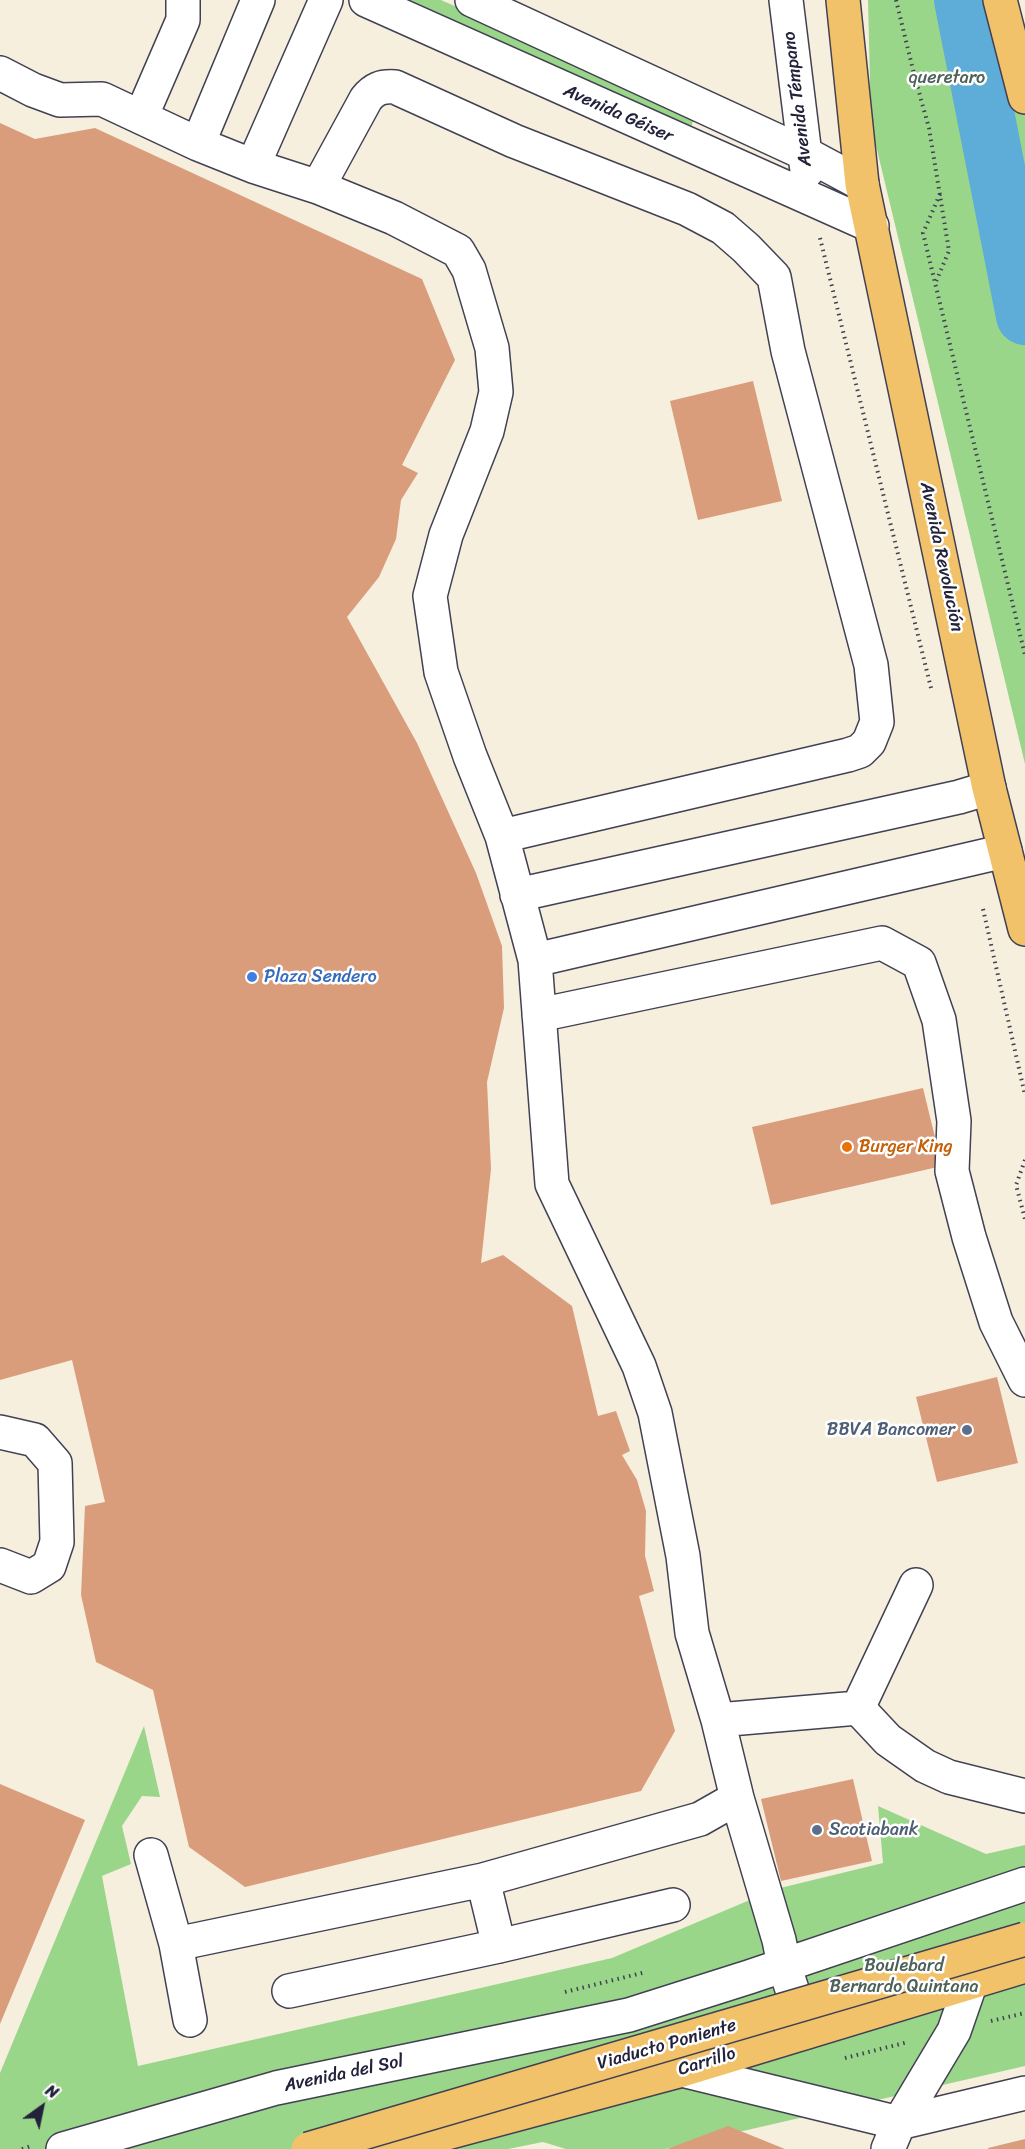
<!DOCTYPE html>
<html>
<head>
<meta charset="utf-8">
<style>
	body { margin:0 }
	#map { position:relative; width:1025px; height:2149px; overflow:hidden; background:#f6efde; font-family:Sriracha,sans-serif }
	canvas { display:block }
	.north { position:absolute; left:12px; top:2077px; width:60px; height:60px; -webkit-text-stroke:4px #fff; paint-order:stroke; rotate:33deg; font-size:16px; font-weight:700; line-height:24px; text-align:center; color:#22223b }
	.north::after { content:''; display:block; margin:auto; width:21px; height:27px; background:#22223b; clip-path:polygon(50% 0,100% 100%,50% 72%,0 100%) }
</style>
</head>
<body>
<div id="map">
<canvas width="1025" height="2149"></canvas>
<div class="north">N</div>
</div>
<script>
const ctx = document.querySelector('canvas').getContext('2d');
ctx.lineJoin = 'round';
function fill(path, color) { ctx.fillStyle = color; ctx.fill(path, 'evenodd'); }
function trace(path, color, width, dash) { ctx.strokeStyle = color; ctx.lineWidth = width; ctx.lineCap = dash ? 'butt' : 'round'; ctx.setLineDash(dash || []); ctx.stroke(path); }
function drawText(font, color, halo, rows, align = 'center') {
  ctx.font = font + ' Sriracha,sans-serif'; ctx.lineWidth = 5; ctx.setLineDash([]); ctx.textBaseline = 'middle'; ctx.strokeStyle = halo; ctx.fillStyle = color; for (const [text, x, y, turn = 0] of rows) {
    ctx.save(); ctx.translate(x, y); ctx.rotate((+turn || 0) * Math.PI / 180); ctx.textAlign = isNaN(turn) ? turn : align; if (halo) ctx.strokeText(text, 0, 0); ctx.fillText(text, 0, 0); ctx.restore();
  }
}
fill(new Path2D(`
	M391 0H441L696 113 688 136Z
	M868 0H1018L1025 30V764L871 125Z
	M144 1726 160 1797 142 1796 122 1826 131 1864 102 1876 138 2066 612 1958 776 1889 883 1863 878 1806 986 1854 1025 1845V2066L665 2149H566L543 2142 508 2149H0V2073Z`), '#9ad68a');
trace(new Path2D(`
	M963 0 1025 316`), '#5eacd8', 58);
fill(new Path2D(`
	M0 123 35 139 95 128 422 279 455 360 402 465 418 473 401 500 396 539 379 577 347 617 417 743 476 873 502 946 504 1008 487 1082 491 1169 481 1263 503 1255 572 1306 598 1416 616 1411 630 1451 622 1455 637 1480 646 1511 645 1556 654 1591 639 1596 675 1731 641 1791 245 1887 189 1847 153 1690 96 1662 81 1595 85 1506 105 1502 72 1360 0 1380Z
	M753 381 782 501 698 520 670 401Z
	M923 1088 942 1166 771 1205 752 1127Z
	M997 1377 1018 1463 937 1482 916 1397Z
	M853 1779 872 1861 781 1881 761 1799Z
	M0 1784 85 1820 0 2024Z
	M728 2126 785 2149H667Z
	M1025 2139V2149H988V2148Z`), '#da9d7c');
const minor = new Path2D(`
	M366 0 872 226
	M472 0 806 154 862 184
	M786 0 807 171
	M0 73 33 90 60 100 102 99 198 144 253 166 318 187 394 218 458 251 469 270 492 348 496 392 487 431 446 535 430 596 441 672 470 756 502 836 535 960 552 1184 639 1366 655 1413 683 1556 692 1633 718 1720 737 1798 779 1940 784 1965 806 2032
	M141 117 183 20V0
	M198 144 258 0
	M253 166 326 0
	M318 187 366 99C374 89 381 86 395 87L514 141 687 209 723 228 746 248 774 277 788 351 871 665 877 722 869 742 860 751 848 755 502 836
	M517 895 959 797 989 788
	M535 960 1005 851
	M539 1015 882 943 919 963 939 1020 954 1121 952 1171 969 1237 996 1322 1025 1380
	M0 1432 35 1440 55 1463 57 1542 49 1566 31 1577 0 1565
	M858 1708 916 1585
	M718 1720 858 1708 888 1740 925 1766 949 1777 1025 1796
	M151 1855 176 1944 190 2020
	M483 1880 499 1946
	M176 1944 483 1880 700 1819 737 1798
	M289 1991 499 1946 673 1905
	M682 2070 899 2123 1025 2093
	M63 2149 276 2088 629 2015 749 1977 1025 1884
	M888 2149 899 2123 954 2031 971 1982`);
const major = new Path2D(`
	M843 0 862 184 989 788 1025 929
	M1000 0 1025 97
	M387 2149 682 2070 1025 1966`);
trace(minor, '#424153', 36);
trace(major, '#424153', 36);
trace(new Path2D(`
	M896 0 915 78 929 128 949 251 935 284
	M940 194 923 233 1025 655
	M820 238 931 688
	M983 909 1025 1095
	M1025 1160 1016 1185 1025 1219
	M565 1992 646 1972
	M991 2021 1025 2013
	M845 2058 908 2042
	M22 2149 31 2146`), '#424153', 4, [1.5, 4.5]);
trace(minor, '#fff', 33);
trace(major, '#f2c26a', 33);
const majorBridge = new Path2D(`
	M308 2149 1025 1939`);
trace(majorBridge, '#424153', 36, []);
trace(majorBridge, '#f2c26a', 33);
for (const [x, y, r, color] of [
	[252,977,6,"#3f7fe0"],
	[847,1147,6,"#e8710a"],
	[967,1430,6,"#5c6f8a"],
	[817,1830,6,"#5c6f8a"]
]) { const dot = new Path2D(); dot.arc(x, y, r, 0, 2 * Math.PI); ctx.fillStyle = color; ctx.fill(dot); trace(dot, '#fff', 2); }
drawText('18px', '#4c6157', '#fff', [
	["queretaro",947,78],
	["Boulebard",904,1966],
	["Bernardo Quintana",904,1987]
]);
drawText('18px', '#22223b', '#fff', [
	["Avenida Témpano",798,99,-97],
	["Avenida Géiser",618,114,24],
	["Avenida Revolución",941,557,78],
	["Viaducto Poniente",667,2045,-16],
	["Carrillo",707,2062,-17],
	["Avenida del Sol",344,2074,-12]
]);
drawText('18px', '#366cbe', '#fff', [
	["Plaza Sendero",264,977]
], 'left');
drawText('18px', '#c56008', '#fff', [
	["Burger King",859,1147]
], 'left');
drawText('18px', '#4e5e75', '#fff', [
	["BBVA Bancomer",955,1430],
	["Scotiabank",829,1830,"left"]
], 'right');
</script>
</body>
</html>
